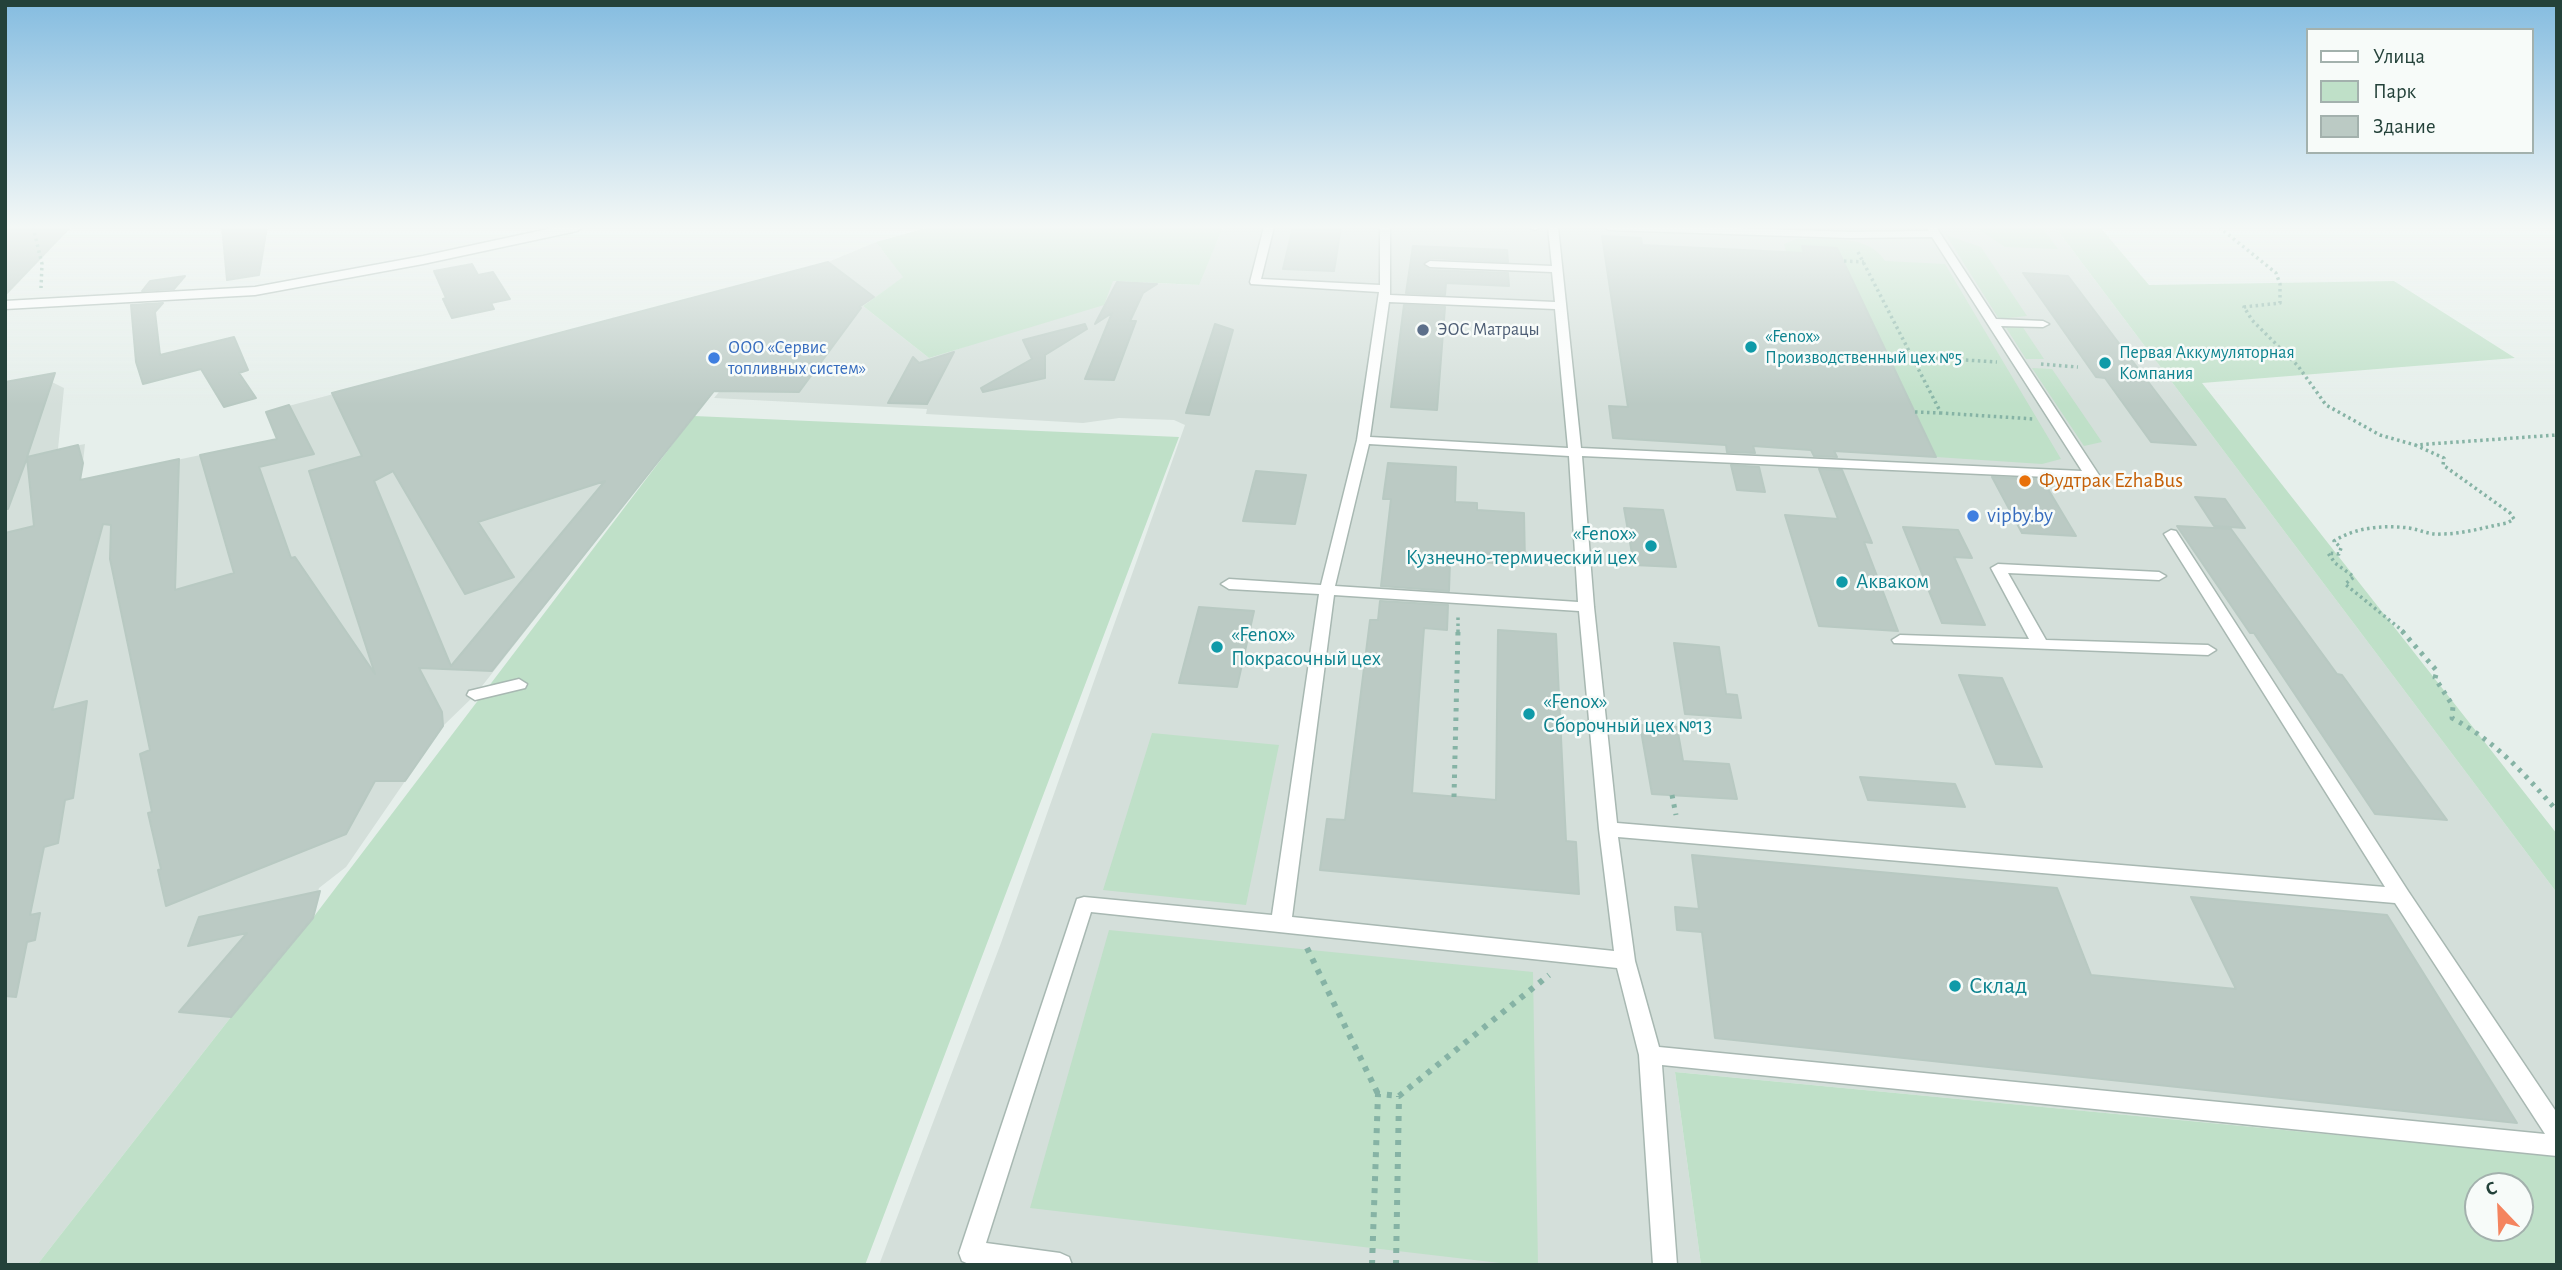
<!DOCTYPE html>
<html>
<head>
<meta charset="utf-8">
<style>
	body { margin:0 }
	#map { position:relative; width:2562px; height:1270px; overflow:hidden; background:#e6efeb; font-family:"Alegreya Sans",sans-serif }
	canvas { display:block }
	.frame { position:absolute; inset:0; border:7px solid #24423a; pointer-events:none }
	.legend { position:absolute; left:2306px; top:28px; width:228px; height:126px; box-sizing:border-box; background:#f7fbf9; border:2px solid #a3b1ad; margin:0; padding:9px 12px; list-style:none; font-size:21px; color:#24423a }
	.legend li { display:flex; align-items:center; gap:14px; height:35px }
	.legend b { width:35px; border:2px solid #a3b1ad }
	.north { position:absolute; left:2464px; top:1172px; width:70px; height:70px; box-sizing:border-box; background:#f7fbf9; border:2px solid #a3b1ad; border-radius:50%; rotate:337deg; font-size:19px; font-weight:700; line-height:28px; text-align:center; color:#24423a }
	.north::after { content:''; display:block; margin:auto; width:24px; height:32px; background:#f4845f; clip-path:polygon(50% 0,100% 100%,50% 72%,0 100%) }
</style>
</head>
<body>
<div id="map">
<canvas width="2562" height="1270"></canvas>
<div class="frame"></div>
<ul class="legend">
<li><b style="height:9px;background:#fff"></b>Улица</li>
<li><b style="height:19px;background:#bfe0c8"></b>Парк</li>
<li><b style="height:19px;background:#bbcac4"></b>Здание</li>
</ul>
<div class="north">С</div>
</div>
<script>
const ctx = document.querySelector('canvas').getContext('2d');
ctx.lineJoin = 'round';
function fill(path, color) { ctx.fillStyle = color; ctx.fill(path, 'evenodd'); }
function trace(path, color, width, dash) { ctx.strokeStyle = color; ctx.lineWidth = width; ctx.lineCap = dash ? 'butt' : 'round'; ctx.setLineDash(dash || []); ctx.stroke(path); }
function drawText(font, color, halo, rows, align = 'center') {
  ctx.font = font + ' "Alegreya Sans",sans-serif'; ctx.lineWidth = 5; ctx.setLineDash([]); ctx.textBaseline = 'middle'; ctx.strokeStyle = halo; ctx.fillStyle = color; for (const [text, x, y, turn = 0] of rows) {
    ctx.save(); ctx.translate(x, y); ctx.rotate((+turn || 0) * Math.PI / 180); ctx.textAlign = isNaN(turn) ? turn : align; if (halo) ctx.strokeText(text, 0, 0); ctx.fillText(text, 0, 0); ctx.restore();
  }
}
fill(new Path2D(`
	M1223 227H2055L2557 893V1156L1675 1072 1701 1265H879L1001 943 1185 425 1174 420 1119 418 1083 423 926 414 927 409 714 398 773 325V307L694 416 475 695 443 726 346 867 319 888 312 919 231 1017 37 1265H5V382L55 373 52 382 64 388 58 449 85 444 81 480 277 439 266 412 828 262 876 242 904 277 863 306 929 358 964 347 1113 281 1198 285Z`), '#d4dfda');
fill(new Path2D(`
	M930 227H1223L1199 285 1113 281 1104 305 929 358 863 306 903 277 876 242Z
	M1975 227H2042L2058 249 2005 247Z
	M2055 227H2100L2149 285 2394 281 2515 358 2202 383 2557 834V893Z
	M1946 235 1981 247 2027 316 1999 319Z
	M1796 239C1826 240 1868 233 1885 261L1945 264 2061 459 2042 464 1936 457 1837 248 1802 246 1804 253 1786 252 1784 244Z
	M2005 326H2022L2044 359H2026Z
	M2032 368 2052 369 2102 442 2084 446Z
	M694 416 1179 437 865 1265H37L231 1017 312 919Z
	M1152 733 1279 745 1246 905 1103 890Z
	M1109 930 1533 972 1538 1265H1517L1030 1208Z
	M1675 1072 2557 1156V1265H1701ZM2478 1186H2520V1228H2478Z`), '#bfe0c8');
const building = new Path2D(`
	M5 227H70L5 295Z
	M222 227H267L259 275 227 280Z
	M1293 227H1341L1334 271 1283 269Z
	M1602 236 1641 238 1642 245 1804 253 1802 246 1837 248 1936 457 1834 451 1837 457 1814 456 1811 450 1753 446 1755 453 1727 452 1726 445 1613 438 1609 406 1628 407Z
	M1413 246 1507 250 1508 262 1430 258 1423 265 1430 270 1508 273 1509 286 1446 283 1445 295 1406 293Z
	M828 262 874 297 859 307 861 308 799 392 714 391 492 671 419 668 442 712 443 726 405 781H375L346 834 166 906 158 870 161 869 148 813 152 812 140 754 150 750 110 559 111 525 103 524 52 710 87 701 73 798 65 800 58 843 44 847 30 915 40 913 35 940 27 942 16 997 5 996V533L34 526 27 458 8 509H5V382L55 373 27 457 78 445 83 463 80 480 179 459 175 590 234 573 200 455 277 439 266 412 289 405 314 454 259 467 291 558 295 557 375 674 309 471 362 456 332 393ZM393 471 465 594 514 577 478 522 605 481 451 666 374 481Z
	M472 264 478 275 493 272 510 299 491 303 494 309 452 318 443 299 446 298 434 271Z
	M2023 273 2068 276 2196 445 2151 442 2105 378 2096 377Z
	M185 276 174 289 142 291 150 281Z
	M1117 282 1157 284 1143 293 1130 321H1136L1114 380 1085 379 1112 313 1095 324Z
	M163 303 155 312 160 355 234 337 248 370 239 373 256 398 224 407 201 369 143 384 136 362 131 305Z
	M1404 305 1445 307 1437 410 1391 407Z
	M1085 324 1087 329 1045 355V378L983 392 981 388 1032 359 1023 340Z
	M1215 324 1233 330 1209 415 1186 413Z
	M954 352 927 404 888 403 913 357 919 363Z
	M1388 463 1456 467 1455 502 1477 503V510L1524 513 1525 565 1450 560 1449 591 1381 586 1391 499H1383Z
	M1731 465 1759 467 1765 492 1737 490Z
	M1819 469 1842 470 1872 543 1864 542 1898 631 1819 626 1785 515 1838 519Z
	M1256 471 1306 475 1295 524 1243 521Z
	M1992 477 2042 479 2076 536 2022 533Z
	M2195 497 2225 499 2245 528 2214 526Z
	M1624 508 1663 510 1676 567 1634 565Z
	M2177 526 2231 529 2337 674 2342 675 2447 820 2375 814 2254 633H2250Z
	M1903 527 1958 530 1972 558 1954 557 1985 625 1942 623Z
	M1380 601 1448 605 1447 630 1424 628 1412 793 1496 800 1498 630 1556 634 1566 841 1576 842 1579 894 1320 870 1327 819 1345 820 1370 620H1378Z
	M1199 607 1254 611 1237 687 1179 683Z
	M1674 643 1719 647 1726 694 1737 695 1741 718 1685 714Z
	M1959 675 2002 678 2042 767 1996 764Z
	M1640 725 1677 727 1683 761 1729 764 1737 799 1652 794Z
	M1860 777 1955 784 1965 807 1868 800Z
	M1692 855 2057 888 2091 975 2236 989 2191 897 2387 915 2517 1123 1715 1038 1702 932 1677 930 1675 907 1699 909Z
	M320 891 313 918 231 1017 179 1012 247 933 188 946 199 917Z`);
fill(building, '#bbcac4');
trace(building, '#b8c9c2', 2);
const lane = new Path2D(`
	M1264 227H1274L1261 279 1380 285V227H1390V295L1555 302 1552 272 1430 267 1425 264 1430 261 1552 266 1548 227H1558L1581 448 2082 471 1932 237 1850 238 1609 230 1604 227H1709L1850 232 1929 231 1926 227H1936L1996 319 2043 321 2049 324 2043 327 2001 326 2099 475 2092 479 1582 456 1594 607 1617 823 2385 887 2164 534 2171 530 2176 531 2408 891 2557 1113V1156L1662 1065 1677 1265H1653L1639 1055 1617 968 1091 912 986 1243 1060 1253 1069 1257 1072 1265H971L962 1261 959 1253 1077 899 1084 897 1272 915 1319 594 1229 589 1221 584 1229 579 1321 585 1357 440 1379 292 1251 284 1250 282ZM1389 302 1555 309 1568 448 1370 437ZM1369 444 1569 456 1578 602 1335 586ZM1334 595 1579 611 1599 829 1614 951 1292 917ZM1618 837 2395 903 2545 1134 1659 1047 1635 961Z
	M1528 227H1540L1535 230Z
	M1998 564 2159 572 2166 576 2159 580 2008 573 2046 640 2208 645 2216 650 2208 655 1894 643 1892 640 1900 635 2029 639 1991 568Z
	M519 679 527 684 525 688 475 700 467 695 469 691Z`);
const street = new Path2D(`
	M557 227H583L577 231 423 264 255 295 5 309V301L255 287 423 256Z`);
trace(lane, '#a8b8b2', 3);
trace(street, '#a8b8b2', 3);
trace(new Path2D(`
	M33 227 42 264 41 288
	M2219 227 2276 273 2280 284V303L2244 307 2252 320 2298 366 2326 405 2380 435 2415 445 2557 435
	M1858 252 1941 413 2034 419
	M1844 261 1864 262
	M1888 355 1997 362
	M2041 364 2078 367
	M1915 412 1941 413
	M1458 632V616
	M2404 632 2345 584 2354 577 2335 563 2328 553 2339 554 2341 548 2334 541C2356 527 2384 525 2409 528 2421 530 2429 535 2441 534 2464 534 2485 527 2507 523L2514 519 2510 513 2443 465 2444 458 2415 445`), '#86b3a5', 3.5, [2.5, 3.5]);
trace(new Path2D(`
	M2402 631 2437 671 2435 678 2453 706 2452 718C2496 742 2524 773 2557 811
	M1672 795 1676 815
	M1454 797 1458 631`), '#86b3a5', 5, [3.5, 6]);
trace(new Path2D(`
	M1307 948 1378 1094
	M1372 1265 1378 1094 1399 1096 1549 975
	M1396 1265 1399 1096`), '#86b3a5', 6, [5, 7]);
fill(lane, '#fff');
fill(street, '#fff');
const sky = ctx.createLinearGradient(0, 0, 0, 405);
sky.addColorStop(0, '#84bce0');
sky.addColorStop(0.56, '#f4f8f6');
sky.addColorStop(1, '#f4f8f600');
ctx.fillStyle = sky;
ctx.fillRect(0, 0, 2562, 405);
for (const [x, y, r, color] of [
	[1423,330,7,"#5c6f8a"],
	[1751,347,7,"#0f9aa8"],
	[714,358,7,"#3f7fe0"],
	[2105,363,7,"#0f9aa8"],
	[2025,481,7,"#e8710a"],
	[1973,516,7,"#3f7fe0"],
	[1651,546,7,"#0f9aa8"],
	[1842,582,7,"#0f9aa8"],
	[1217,647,7,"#0f9aa8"],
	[1529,714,7,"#0f9aa8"],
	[1955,986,7,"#0f9aa8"]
]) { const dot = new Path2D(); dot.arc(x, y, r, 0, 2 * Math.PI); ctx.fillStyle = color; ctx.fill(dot); trace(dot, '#f7fbf9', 2.5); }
drawText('18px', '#4e5e75', '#f7fbf9', [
	["ЭОС Матрацы",1437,330]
], 'left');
drawText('18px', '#0d838f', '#f7fbf9', [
	["«Fenox»",1765,337],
	["Производственный цех №5",1765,358],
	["Первая Аккумуляторная",2119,353],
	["Компания",2119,374]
], 'left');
drawText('18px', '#366cbe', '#f7fbf9', [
	["ООО «Сервис",728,348],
	["топливных систем»",728,369]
], 'left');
drawText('21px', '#c56008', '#f7fbf9', [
	["Фудтрак EzhaBus",2039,481]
], 'left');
drawText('21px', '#366cbe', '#f7fbf9', [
	["vipby.by",1987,516]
], 'left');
drawText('21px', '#0d838f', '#f7fbf9', [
	["«Fenox»",1637,534,"right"],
	["Кузнечно-термический цех",1637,558,"right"],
	["Акваком",1856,582],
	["«Fenox»",1231,635],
	["Покрасочный цех",1231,659],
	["«Fenox»",1543,702],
	["Сборочный цех №13",1543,726]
], 'left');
drawText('24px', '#0d838f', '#f7fbf9', [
	["Склад",1969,986]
], 'left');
</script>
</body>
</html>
